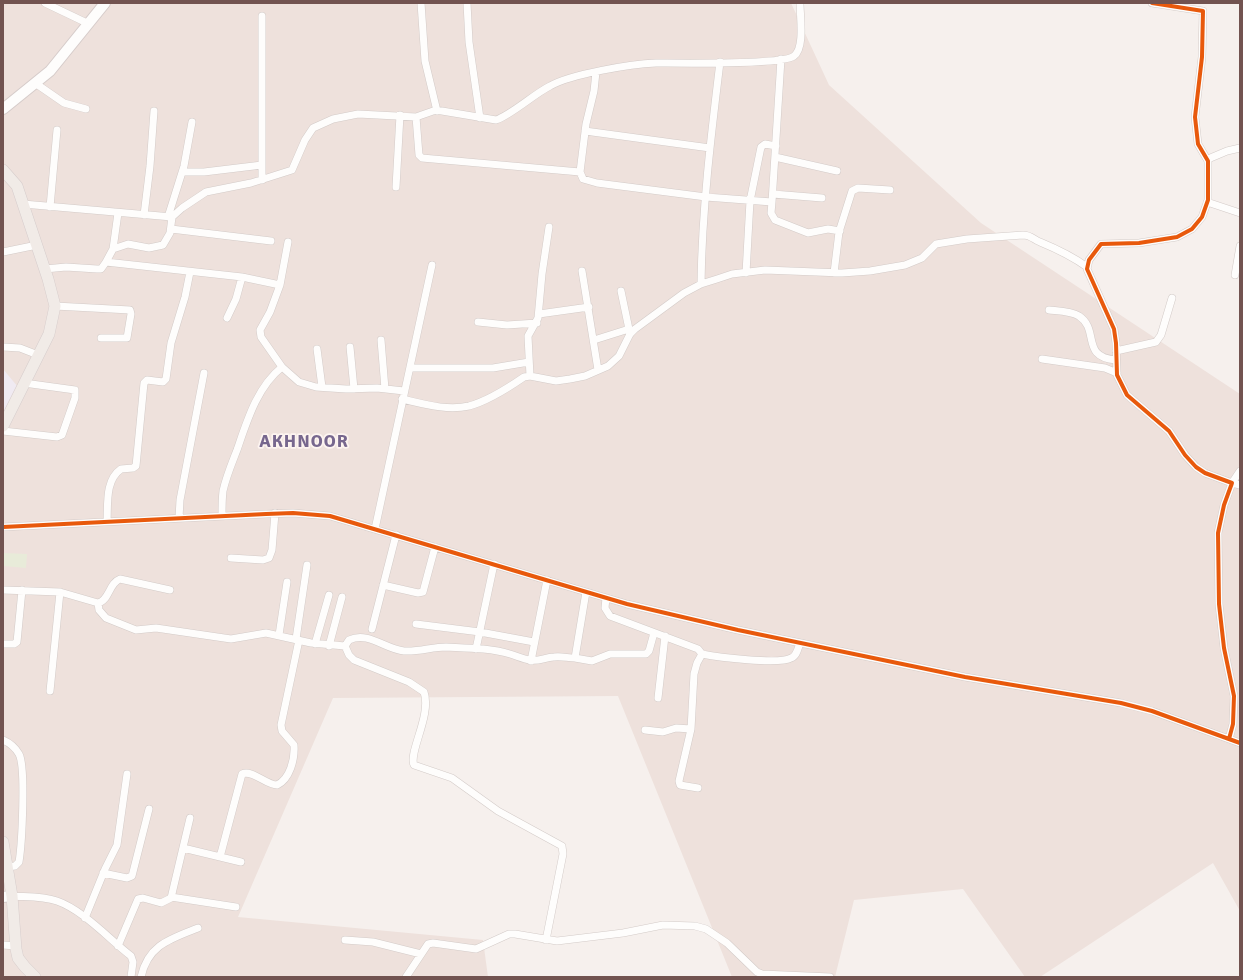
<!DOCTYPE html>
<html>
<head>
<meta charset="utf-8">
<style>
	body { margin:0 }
	#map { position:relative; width:1243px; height:980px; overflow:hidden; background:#f6f0ed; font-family:Signika,sans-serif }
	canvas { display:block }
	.frame { position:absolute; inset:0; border:4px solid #725350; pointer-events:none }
</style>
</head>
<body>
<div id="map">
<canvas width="1243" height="980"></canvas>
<div class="frame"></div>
</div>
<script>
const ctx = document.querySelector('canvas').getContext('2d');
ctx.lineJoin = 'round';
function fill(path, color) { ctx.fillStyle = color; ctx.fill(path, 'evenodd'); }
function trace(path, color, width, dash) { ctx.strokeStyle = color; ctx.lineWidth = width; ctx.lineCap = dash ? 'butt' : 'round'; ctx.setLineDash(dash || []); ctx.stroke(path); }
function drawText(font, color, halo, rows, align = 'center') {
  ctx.font = font + ' Signika,sans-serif'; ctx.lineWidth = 3.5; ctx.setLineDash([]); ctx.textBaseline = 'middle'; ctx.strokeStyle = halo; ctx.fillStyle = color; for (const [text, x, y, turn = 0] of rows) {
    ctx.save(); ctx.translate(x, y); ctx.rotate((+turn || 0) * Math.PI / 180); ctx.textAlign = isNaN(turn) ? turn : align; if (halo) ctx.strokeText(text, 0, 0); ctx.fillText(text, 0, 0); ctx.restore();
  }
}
fill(new Path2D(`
	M3 3H791L829 85 981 223 1240 394V911L1213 863 1040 977H1025L963 889 854 900 835 977H732L618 696 333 698 238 917 483 940 488 977H3Z`), '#eee1dc');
fill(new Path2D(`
	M3 369 18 387 6 413H3Z`), '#f0eaf2');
fill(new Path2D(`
	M3 553 27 554 26 568 3 566Z`), '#e8ebd9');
const street = new Path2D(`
	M45 3 89 24
	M421 3 425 61 437 111
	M467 3 469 42 480 118
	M1152 3 1203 11 1202 57 1195 117 1198 144 1208 161V200L1202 217 1192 229 1177 237 1139 243 1101 244 1089 260 1087 269 1114 329 1116 343 1117 375 1127 395 1169 431 1185 455 1196 467 1205 473 1232 483 1224 505 1218 533 1219 604 1224 648 1234 696 1233 724 1229 739
	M262 16V180
	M35 83 64 103 86 109
	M416 117 419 155 422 158 580 172 586 124 594 91 596 72
	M585 131 710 148
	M775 157 837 171
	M1208 159 1227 151 1240 148
	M183 172H204L262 165
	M580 172 583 179 597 183 706 197 772 202 781 59
	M396 187 400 115
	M773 194 822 198
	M772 202 771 213 775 220 808 233 828 229 840 231
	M1207 202 1240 213
	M23 204 172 217 170 233 163 245 149 248 128 244 113 249
	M50 207 57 130
	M144 215 150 166 154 111
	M168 217 184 166 192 122
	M172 217 182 208 206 192 251 183 292 170 305 140 313 128 333 119 358 114 416 117 436 110 496 120C511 115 534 94 550 86 571 74 631 64 656 63 677 63 783 65 794 56 805 48 800 16 800 3
	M171 229 271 241
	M288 242 280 285 270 312 260 330 261 337 282 367 299 382 316 387 346 389 377 388 404 391
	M3 252 37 245
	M106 262 113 249 118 213
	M45 269 66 267 97 269H101L106 262 242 277 280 285
	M582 271 598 370
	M746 273 750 201 761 147 765 144 776 146
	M834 273 839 232 852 191 858 188 890 190
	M1235 275 1240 246
	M701 284C702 210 711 136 720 62
	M621 291 630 334
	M55 306 130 310 131 314 127 338H101
	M1049 310C1058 311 1071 311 1079 316 1100 330 1080 357 1116 360
	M539 314 589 307
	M227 318 236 299 242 277
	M478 322 507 325 537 323
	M381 340 385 389
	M594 340 629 329
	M3 347 20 348 38 355
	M350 347 354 389
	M317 349 322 387
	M1116 351 1156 342 1161 335 1172 298
	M1042 359 1105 368 1117 373
	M410 368H493L529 362
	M530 376 556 381 570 379 585 376 608 366 619 356 630 334 635 329 684 293 701 284 717 279 732 274 765 270 842 273 870 271 905 265 922 258 936 244 967 239 1023 235C1031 235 1034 240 1040 242 1057 249 1072 256 1087 267
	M402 399C424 404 447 411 469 406 488 401 508 388 524 377L530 376 528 336 538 318 542 274 549 227
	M3 431 57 437 62 435 75 398V390L24 383
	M1240 471 1232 483 1240 485
	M222 516C222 508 222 499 223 491 226 477 232 463 237 450 247 421 257 387 282 367
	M179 518 180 500 204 373
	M107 522C108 504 105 480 121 469L133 468 136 466 144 383 147 380 163 382 166 379 171 343 185 297 190 272
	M3 527 266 514 293 513 330 516 627 604 738 630 965 677 1121 703 1152 711 1240 743
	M375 529 432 265
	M231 558 263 560 269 558 272 550 275 513
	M383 585 418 593 423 592 435 547
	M3 590 60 592 98 603C109 601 109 583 120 579L170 590
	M606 598 605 608 610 616 698 649 702 654 697 663 694 674 691 729 679 781 680 785 698 788
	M98 603 99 610 106 618 136 630 156 628 231 639 266 633 311 643 345 646
	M416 624 480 632 534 642
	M372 629 396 535
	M279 635 287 582
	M296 639 307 565
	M3 644H14L17 642 22 590
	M315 644 329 595
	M329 646 342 597
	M476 649 494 564
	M702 654C717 657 779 665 791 658 797 656 798 648 800 643
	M575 658 592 661 610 654H646L649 651 654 633
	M531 661 547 580
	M50 691 60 592
	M658 698 665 636
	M645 730 663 732 676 728 691 729
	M3 740C10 743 15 747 19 754 26 767 22 843 19 862L15 866 7 867
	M183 848 241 862
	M220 857 242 774C252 769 266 785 277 785 290 779 295 759 294 745L282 731 281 725 299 640
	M103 873 127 878 132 876 149 809
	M12 896C26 897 43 896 57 901 83 910 109 939 131 956L133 962 131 977
	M171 897 236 907
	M85 918 105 869 117 845 127 774
	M345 940 373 942 421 954
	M546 940 563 854 562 846 498 811 452 778 414 765C408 753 432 715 424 692L409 682 354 660 349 655 345 646 349 640C368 631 385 649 404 651 419 652 432 647 446 647 467 648 490 648 510 654 517 656 523 659 530 660 539 662 545 657 554 657 561 656 568 658 575 658L586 592
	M3 945 16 946
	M118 946 138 899 143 898 161 903 171 898 190 818
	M141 977C148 945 170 939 198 928
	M406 977 428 944 433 943 476 949 509 934H515L557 941 623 933 663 925 695 926 706 929 727 943 757 972 762 974 830 977`);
const secondary = new Path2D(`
	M3 109 50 71 105 3
	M3 897 12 896`);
const primary = new Path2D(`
	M3 170 17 186 48 279 55 306 49 334 3 426
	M3 842 12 896 16 949 18 958 25 967 35 977`);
trace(street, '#d3cbc8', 8);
trace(secondary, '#d6ccca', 12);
trace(primary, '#d7cdcc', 12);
trace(street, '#fefdfc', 7);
trace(secondary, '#fefdfc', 10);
trace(primary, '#f1ebe7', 11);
trace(new Path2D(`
	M1152 3 1203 11 1202 57 1195 117 1198 144 1208 161V200L1202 217 1192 229 1177 237 1139 243 1101 244 1089 260 1087 269 1114 329 1116 343 1117 375 1127 395 1169 431 1185 455 1196 467 1205 473 1232 483 1224 505 1218 533 1219 604 1224 648 1234 696 1233 724 1229 739
	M3 527 266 514 293 513 330 516 627 604 738 630 965 677 1121 703 1152 711 1240 743`), '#e8590c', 4);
ctx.letterSpacing = '1px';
drawText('bold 18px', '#77678e', '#fdf4f0', [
	["AKHNOOR",304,442]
]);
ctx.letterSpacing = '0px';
</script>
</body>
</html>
